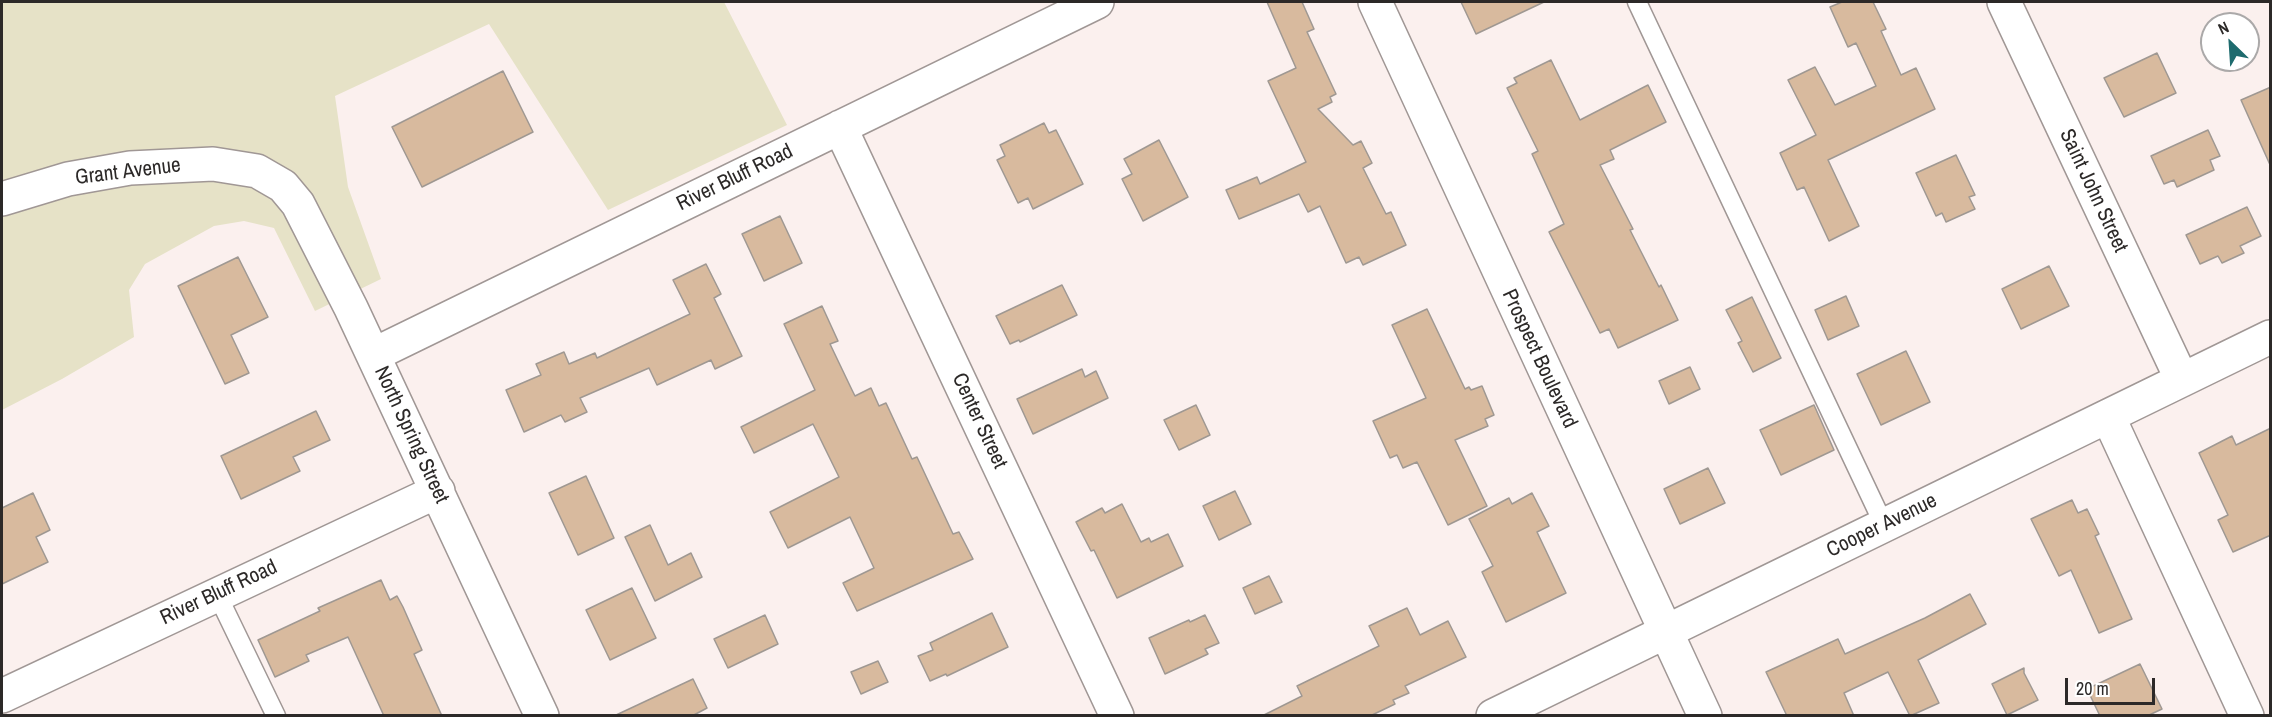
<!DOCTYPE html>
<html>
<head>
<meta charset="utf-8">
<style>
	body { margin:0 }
	#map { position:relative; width:2272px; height:717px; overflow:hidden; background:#fbf0ee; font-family:"Archivo Narrow",sans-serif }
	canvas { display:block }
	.frame { position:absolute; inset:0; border:3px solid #2c2928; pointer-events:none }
	.north { position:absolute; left:2200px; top:12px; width:60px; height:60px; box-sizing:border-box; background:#fff; border:2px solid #aba9a9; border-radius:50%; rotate:335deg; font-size:16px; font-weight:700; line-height:24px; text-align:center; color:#2c2928 }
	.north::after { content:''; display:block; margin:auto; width:21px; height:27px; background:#1e6b6e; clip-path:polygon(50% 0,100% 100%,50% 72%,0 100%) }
	.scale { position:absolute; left:2065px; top:678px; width:90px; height:27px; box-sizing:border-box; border:3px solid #2c2928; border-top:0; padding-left:8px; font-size:18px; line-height:21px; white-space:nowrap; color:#2c2928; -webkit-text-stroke:4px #fff; paint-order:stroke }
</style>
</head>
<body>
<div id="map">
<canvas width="2272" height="717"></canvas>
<div class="frame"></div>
<div class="north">N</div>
<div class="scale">20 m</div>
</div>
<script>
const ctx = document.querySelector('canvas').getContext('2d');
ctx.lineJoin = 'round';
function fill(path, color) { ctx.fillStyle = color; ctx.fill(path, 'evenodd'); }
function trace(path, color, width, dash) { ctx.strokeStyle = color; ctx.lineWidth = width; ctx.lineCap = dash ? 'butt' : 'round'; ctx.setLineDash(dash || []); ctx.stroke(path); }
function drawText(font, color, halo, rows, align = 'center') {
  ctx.font = font + ' "Archivo Narrow",sans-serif'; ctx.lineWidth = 6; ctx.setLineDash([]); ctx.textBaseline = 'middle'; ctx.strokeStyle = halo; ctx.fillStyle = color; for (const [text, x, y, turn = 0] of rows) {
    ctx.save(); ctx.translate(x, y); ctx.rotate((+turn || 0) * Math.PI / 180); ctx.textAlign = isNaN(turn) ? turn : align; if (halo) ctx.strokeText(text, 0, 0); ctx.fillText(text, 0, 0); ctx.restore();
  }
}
fill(new Path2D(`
	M2 2H724L787 125 608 210 489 24 335 96 348 187 381 279 315 311 274 228 244 221 214 226 145 264 129 290 134 337 62 379 2 410Z`), '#e6e2c7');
const building = new Path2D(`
	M1267 2H1302L1314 29 1307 32 1336 94 1330 97 1332 102 1318 109 1353 145 1361 141 1372 163 1363 168 1386 214 1391 212 1406 245 1363 265 1359 257 1346 263 1320 206 1308 212 1299 194 1239 219 1226 190 1257 177 1260 184 1306 162 1268 81 1296 68Z
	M1461 2H1544L1476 34Z
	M1842 2H1873L1886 29 1881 31 1901 75 1916 68 1935 109 1828 160 1859 226 1829 241 1804 187 1797 190 1780 153 1816 135 1788 80 1815 67 1835 105 1876 86 1856 43 1848 47 1830 7Z
	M2157 53 2176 93 2124 117 2104 78Z
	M1551 60 1580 120 1648 85 1666 122 1610 150 1614 159 1600 165 1633 229 1630 230 1659 287 1661 285 1678 320 1618 348 1609 329 1600 333 1549 232 1564 224 1532 154 1538 151 1507 88 1517 83 1514 78Z
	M503 71 533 132 422 187 392 127Z
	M2271 87V167L2241 100Z
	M1044 123 1049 133 1056 130 1083 184 1033 209 1028 198 1018 203 997 160 1005 156 1000 145Z
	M2208 130 2220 156 2210 160 2214 170 2177 187 2174 180 2164 184 2151 156Z
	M1159 140 1188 197 1143 221 1122 179 1132 174 1124 159Z
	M1956 155 1975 195 1969 197 1975 209 1946 222 1942 213 1936 216 1916 173Z
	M2247 207 2261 236 2240 246 2244 253 2222 263 2218 256 2200 264 2186 235Z
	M780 216 802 263 764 281 742 234Z
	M238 257 268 317 231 335 249 373 225 384 178 286Z
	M706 264 721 294 714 298 742 356 715 369 711 360 657 385 649 368 580 398 587 412 565 422 561 415 524 432 506 390 541 375 536 364 564 352 569 364 595 353 597 358 690 314 673 280Z
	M2049 266 2069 306 2021 329 2002 289Z
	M1062 285 1077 315 1020 342 1019 340 1010 344 996 316Z
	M1846 296 1859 326 1828 340 1815 310Z
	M1752 297 1781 358 1753 372 1738 343 1742 341 1726 310Z
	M822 306 838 341 830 344 852 390 855 396 871 388 879 406 886 403 912 459 917 457 953 534 959 532 973 559 857 611 843 583 874 568 850 517 788 548 770 512 839 477 813 424 754 453 741 427 815 390 784 324Z
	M1427 309 1465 389 1469 387 1471 390 1482 386 1494 415 1485 419 1488 426 1455 440 1487 506 1448 525 1417 462 1403 468 1397 455 1390 458 1373 421 1426 398 1392 325Z
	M1906 351 1930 402 1881 425 1857 374Z
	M1690 367 1700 389 1669 404 1659 381Z
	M1082 369 1085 377 1096 371 1108 398 1033 434 1017 399Z
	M1196 405 1210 435 1179 450 1164 420Z
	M1814 405 1834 450 1781 475 1760 430Z
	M316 411 330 440 293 457 300 471 241 499 221 456Z
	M2271 428V535L2233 552 2218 520 2228 515 2199 453 2232 436 2236 445Z
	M1708 468 1725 503 1680 524 1664 489Z
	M586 476 614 538 578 555 549 493Z
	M1235 491 1251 524 1219 540 1203 506Z
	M33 493 50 530 36 537 48 562 2 584V508Z
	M1532 493 1549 526 1537 532 1566 593 1506 622 1482 572 1493 566 1469 519 1509 498 1512 504Z
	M2072 500 2078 513 2087 509 2099 534 2095 536 2132 619 2099 633 2071 570 2059 576 2031 519Z
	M1122 504 1141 542 1149 538 1151 542 1168 534 1183 566 1117 598 1094 550 1091 551 1076 522 1102 508 1105 513Z
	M650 525 668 565 691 553 702 577 655 601 625 537Z
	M1269 576 1282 602 1255 614 1243 588Z
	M381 580 390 600 397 596 403 607 422 650 414 654 442 716H384L348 637 306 655 309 661 275 677 258 640 320 611 318 608Z
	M632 588 656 638 610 660 586 610Z
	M1970 594 1986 624 1918 660 1939 703 1910 716 1888 672 1844 693 1854 716H1787L1766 672 1838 639 1845 654 1925 618Z
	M1407 608 1420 635 1448 621 1466 657 1405 686 1409 693 1393 700 1395 704 1370 716H1262L1302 696 1297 686 1379 646 1369 626Z
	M992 613 1008 647 947 676 946 674 930 681 918 656 933 650 930 643Z
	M765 615 778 644 728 668 714 639Z
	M1205 615 1219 643 1205 649 1208 654 1165 674 1149 638 1189 620 1190 622Z
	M878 661 888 682 861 694 851 672Z
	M2140 664 2162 709 2147 716H2100L2087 689Z
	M2024 668V673L2038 700 2007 715 1992 684Z
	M693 679 707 708 692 716H614Z`);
fill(building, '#d8ba9e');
trace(building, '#9f9892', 1.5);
const service = new Path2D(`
	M1637 2 1884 525
	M217 594 276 716`);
const minor = new Path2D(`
	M1375 2 1705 716
	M2004 2 2182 380
	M840 127 1117 716
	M2 199 68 179 130 168 213 164 257 171 283 186 298 204 351 308 542 716
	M373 355 1097 2
	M2108 416 2247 716
	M2 696 438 491
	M1493 716 2270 337`);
trace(service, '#a09795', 21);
trace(minor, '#a09795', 36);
trace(service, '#fff', 18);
trace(minor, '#fff', 33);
drawText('21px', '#2c2928', '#fff', [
	["Grant Avenue",128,172,-7],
	["River Bluff Road",735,178,-26],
	["Saint John Street",2093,191,65],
	["Prospect Boulevard",1539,359,65],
	["Center Street",979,421,65],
	["North Spring Street",411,435,65],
	["Cooper Avenue",1882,526,-26],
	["River Bluff Road",219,593,-25]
]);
</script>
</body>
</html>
